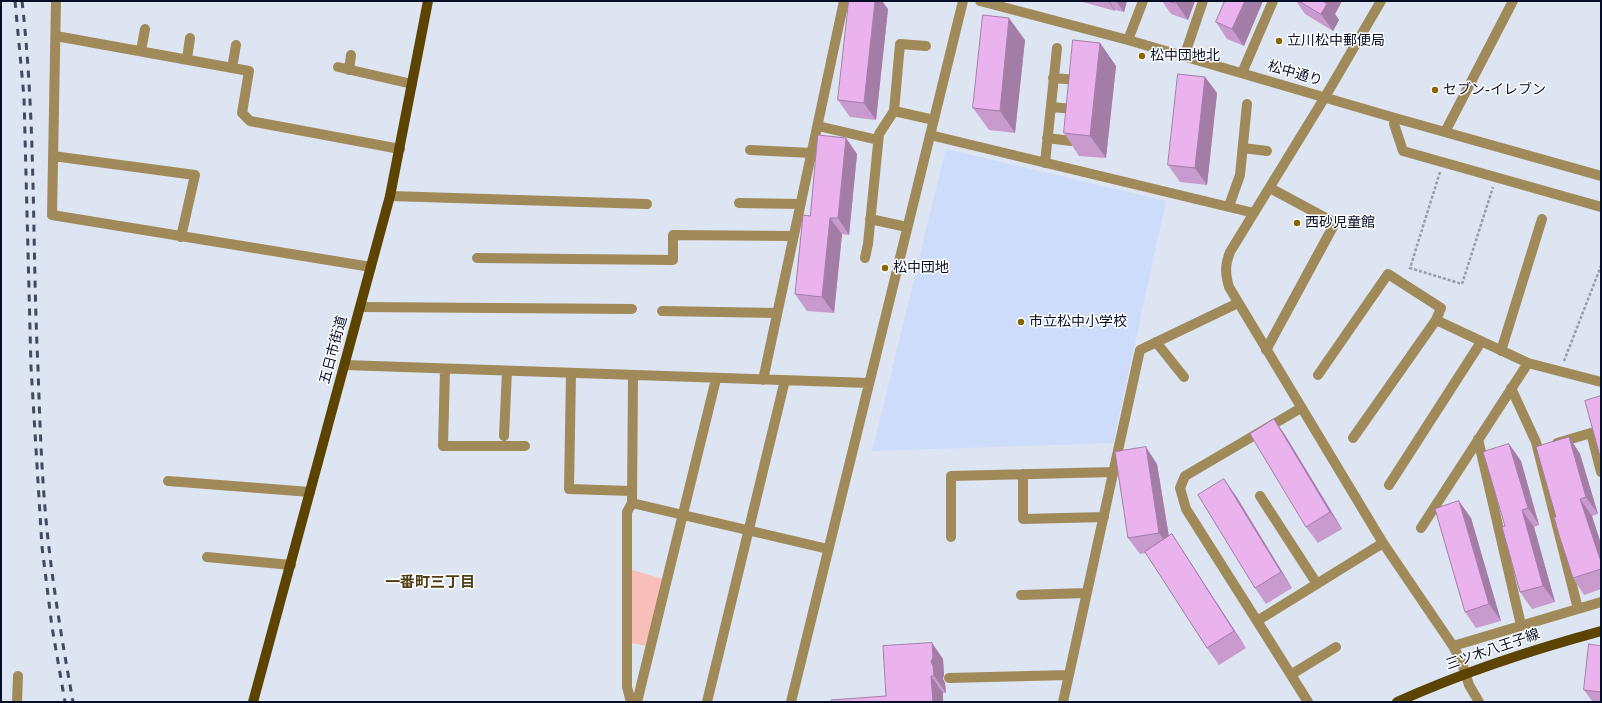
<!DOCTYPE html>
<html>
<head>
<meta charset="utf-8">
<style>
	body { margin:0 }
	#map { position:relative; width:1602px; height:703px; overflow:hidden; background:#dde4f2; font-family:Signika,sans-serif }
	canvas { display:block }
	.frame { position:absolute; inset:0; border:2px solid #050e26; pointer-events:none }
</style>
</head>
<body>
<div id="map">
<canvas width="1602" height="703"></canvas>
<div class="frame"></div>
</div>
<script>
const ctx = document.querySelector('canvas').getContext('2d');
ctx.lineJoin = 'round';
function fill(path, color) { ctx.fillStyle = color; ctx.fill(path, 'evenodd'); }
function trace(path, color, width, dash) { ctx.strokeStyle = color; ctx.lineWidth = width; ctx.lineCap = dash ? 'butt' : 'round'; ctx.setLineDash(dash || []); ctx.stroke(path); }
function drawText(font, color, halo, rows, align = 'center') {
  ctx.font = font + ' Signika,"Noto Sans JP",sans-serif'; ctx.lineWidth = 3; ctx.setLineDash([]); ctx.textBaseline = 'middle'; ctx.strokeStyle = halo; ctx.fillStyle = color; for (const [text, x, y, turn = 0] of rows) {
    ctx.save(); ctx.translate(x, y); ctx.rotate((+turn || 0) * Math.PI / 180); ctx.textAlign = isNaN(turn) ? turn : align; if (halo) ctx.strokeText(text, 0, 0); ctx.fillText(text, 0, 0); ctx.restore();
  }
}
fill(new Path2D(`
	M946 149 1166 201 1113 443 872 451Z`), '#cddcfb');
fill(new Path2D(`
	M632 570 663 579 647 646 632 643Z`), '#f8beb9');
trace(new Path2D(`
	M1440 172 1410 268 1462 284 1493 187
	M1564 361 1601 266`), '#959dae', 2.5, [3, 2]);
trace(new Path2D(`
	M56 1 52 215 371 267
	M980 1 1128 40 1395 118 1601 176
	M1381 1 1325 97 1230 252C1225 265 1225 273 1229 287L1383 543 1453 646 1462 663 1469 685 1479 702
	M56 36 249 71 242 113 250 121 400 149
	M1128 40 1143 1
	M141 51 145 29
	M1184 57 1203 1
	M187 59 190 38
	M338 67 412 84
	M232 68 236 45
	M349 70 351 55
	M1242 73 1273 1
	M1053 78 1078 80
	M1051 107 1074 109
	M894 111 934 120
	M1395 118 1394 124 1403 151 1601 207
	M818 126 878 140
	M1445 132 1513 1
	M930 135 1254 213
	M1047 138 1071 141
	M1243 148 1267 151
	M750 150 812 153
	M53 156 195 175 181 237
	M1045 163 1057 48
	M390 196 647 204
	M739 203 800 204
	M1229 206 1240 175 1247 104
	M870 219 907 227
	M477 258 673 260V235L793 236
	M865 258 868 244 879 134 894 111 900 44 926 46
	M361 307 632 309
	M662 311 777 313
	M1436 320 1528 363 1601 382
	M1156 342 1184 377
	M1266 350 1335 223 1270 188
	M1501 351 1542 219
	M345 365 869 383
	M445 369 443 446H525
	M571 373 569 489 631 491
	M1318 375 1388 274 1441 308 1436 320 1353 438
	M763 380 844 1
	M1511 388 1536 442 1578 609
	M504 436 507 371
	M1478 439 1521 625
	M1557 443 1591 433 1601 472
	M1023 474V519L1104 517
	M168 481 310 492
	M1389 485 1481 342
	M1260 496 1317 584
	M632 503 828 549
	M1421 528 1528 363
	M951 537V476L1114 472
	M207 557 291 565
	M1021 595 1087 593
	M1257 621 1186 509 1180 488 1185 476 1301 408
	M1453 646 1601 602
	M1292 674 1336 647
	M949 678 1069 675
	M17 702 18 676
	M631 702 627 687V512L632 503 633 376
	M637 702 716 379
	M707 702 785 380
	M791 702 963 1
	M1063 702 1140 350 1238 303
	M1308 702 1257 621 1383 543`), '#a18a59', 10);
trace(new Path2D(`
	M253 702 390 196 428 1
	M1397 702C1463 672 1531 650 1601 631`), '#5c4300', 10);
trace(new Path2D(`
	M15 1 24 97 31 367 42 547 52 627 65 702
	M22 1C36 123 32 246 38 368 40 428 42 489 49 548 55 600 64 651 73 702`), '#414a5f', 3, [7, 7]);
fill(new Path2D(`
	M1079 1H1127L1124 12 1115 10V11Z
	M1162 1H1195L1188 20 1171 14Z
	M1225 1H1263L1244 46 1227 39 1216 22Z
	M1296 1H1342L1335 14 1339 20 1333 31 1305 14Z
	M888 9 876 120 850 117 838 100Z
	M1025 40 1015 133 989 130 973 108Z
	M1100 43 1116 66 1106 158 1079 156 1064 133Z
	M1205 77 1217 93 1207 185 1180 182 1168 165Z
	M846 138 857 154 849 235 842 234 834 313 807 311 795 294 810 216Z
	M1274 419 1285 435 1342 529 1318 543 1306 527Z
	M1569 437 1580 454 1598 514 1592 516 1601 544V589L1584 595 1573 578Z
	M1509 444 1521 461 1539 525 1534 527 1555 602 1532 609 1520 592Z
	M1157 464 1169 536 1172 534 1183 551 1246 648 1219 665 1207 648 1146 553 1140 554 1128 538Z
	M1236 496 1292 588 1266 604 1255 588Z
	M1471 518 1501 621 1476 628 1465 612Z
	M932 643 943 659 944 674 943 679 945 683 946 693H943V702H832L886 696Z
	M1601 646V702H1598L1592 701 1584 690Z`), '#c99acd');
fill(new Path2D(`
	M875 1H882L888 9 876 120 864 103Z
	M1108 1H1109L1115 10V11Z
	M1116 1H1127L1124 12Z
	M1177 1H1195L1188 20 1176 3Z
	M1245 1H1263L1244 46 1232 29Z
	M1322 1H1342L1335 14 1339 20 1333 31 1321 14Z
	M1009 18 1025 40 1015 133 1000 111Z
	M1100 43 1116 66 1106 158 1090 136Z
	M1205 77 1217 93 1207 185 1195 168Z
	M846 138 857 154 849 235 838 218Z
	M830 218 842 234 834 313 822 297Z
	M1274 419 1285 435 1342 529 1330 512Z
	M1569 437 1580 454 1598 514 1586 497Z
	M1509 444 1521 461 1539 525 1528 508Z
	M1146 447 1157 464 1171 550 1159 533Z
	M1224 479 1236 496 1292 588 1281 572Z
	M1580 499 1592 516 1601 544V562Z
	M1459 501 1471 518 1501 621 1489 604Z
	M1522 510 1534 527 1555 602 1543 586Z
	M1172 534 1183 551 1246 648 1234 631Z
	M932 643 943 659 944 674 943 679 945 683 946 693 934 676 931 662Z
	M931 676 943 693V702H933Z`), '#a47da7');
const building = new Path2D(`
	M849 1H875L864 103 838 100Z
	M1169 1H1177L1176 3Z
	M1225 1H1245L1232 29 1216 22Z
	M1299 1H1323L1327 4 1321 14Z
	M983 15 1009 18 1000 111 973 108Z
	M1073 40 1100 43 1090 136 1064 133Z
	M1178 74 1205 77 1195 168 1168 165Z
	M818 135 846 138 838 218H830L822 297 795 294 803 215 810 216Z
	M1601 396V460L1585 401Z
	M1274 419 1330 512 1306 527 1250 434Z
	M1569 437 1586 497 1580 499 1601 562V569L1573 578 1559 535 1554 517H1556L1536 447Z
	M1509 444 1528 508 1522 510 1543 586 1520 592 1502 527 1505 526 1483 452Z
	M1146 447 1159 533 1128 538 1115 452Z
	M1224 479 1281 572 1255 588 1198 495Z
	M1459 501 1489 604 1465 612 1435 509Z
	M1172 534 1234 631 1207 648 1145 552Z
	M932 643 933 657 931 662 933 666 934 676H931L933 702H832L831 700 886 696 883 646Z
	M1589 644 1601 646V692L1584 690Z`);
fill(building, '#eab3ee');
trace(building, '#a47da7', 1);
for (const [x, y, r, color] of [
	[1279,41,4,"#896502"],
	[1142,56,4,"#896502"],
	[1435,90,4,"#896502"],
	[1297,223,4,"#896502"],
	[885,268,4,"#896502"],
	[1021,322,4,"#896502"]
]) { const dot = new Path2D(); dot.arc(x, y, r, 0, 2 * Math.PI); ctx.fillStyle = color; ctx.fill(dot); trace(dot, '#fff', 1.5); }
drawText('14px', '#050e26', '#fff', [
	["立川松中郵便局",1287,41],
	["松中団地北",1150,56],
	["セブン-イレブン",1443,90],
	["西砂児童館",1305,223],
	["松中団地",893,268],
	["市立松中小学校",1029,322]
], 'left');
drawText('14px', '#050e26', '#fff', [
	["松中通り",1295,74,16],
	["五日市街道",334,350,-75],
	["三ツ木八王子線",1493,650,-19]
]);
drawText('bold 15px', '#4f3e17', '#fff', [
	["一番町三丁目",430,583]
]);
</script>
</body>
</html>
